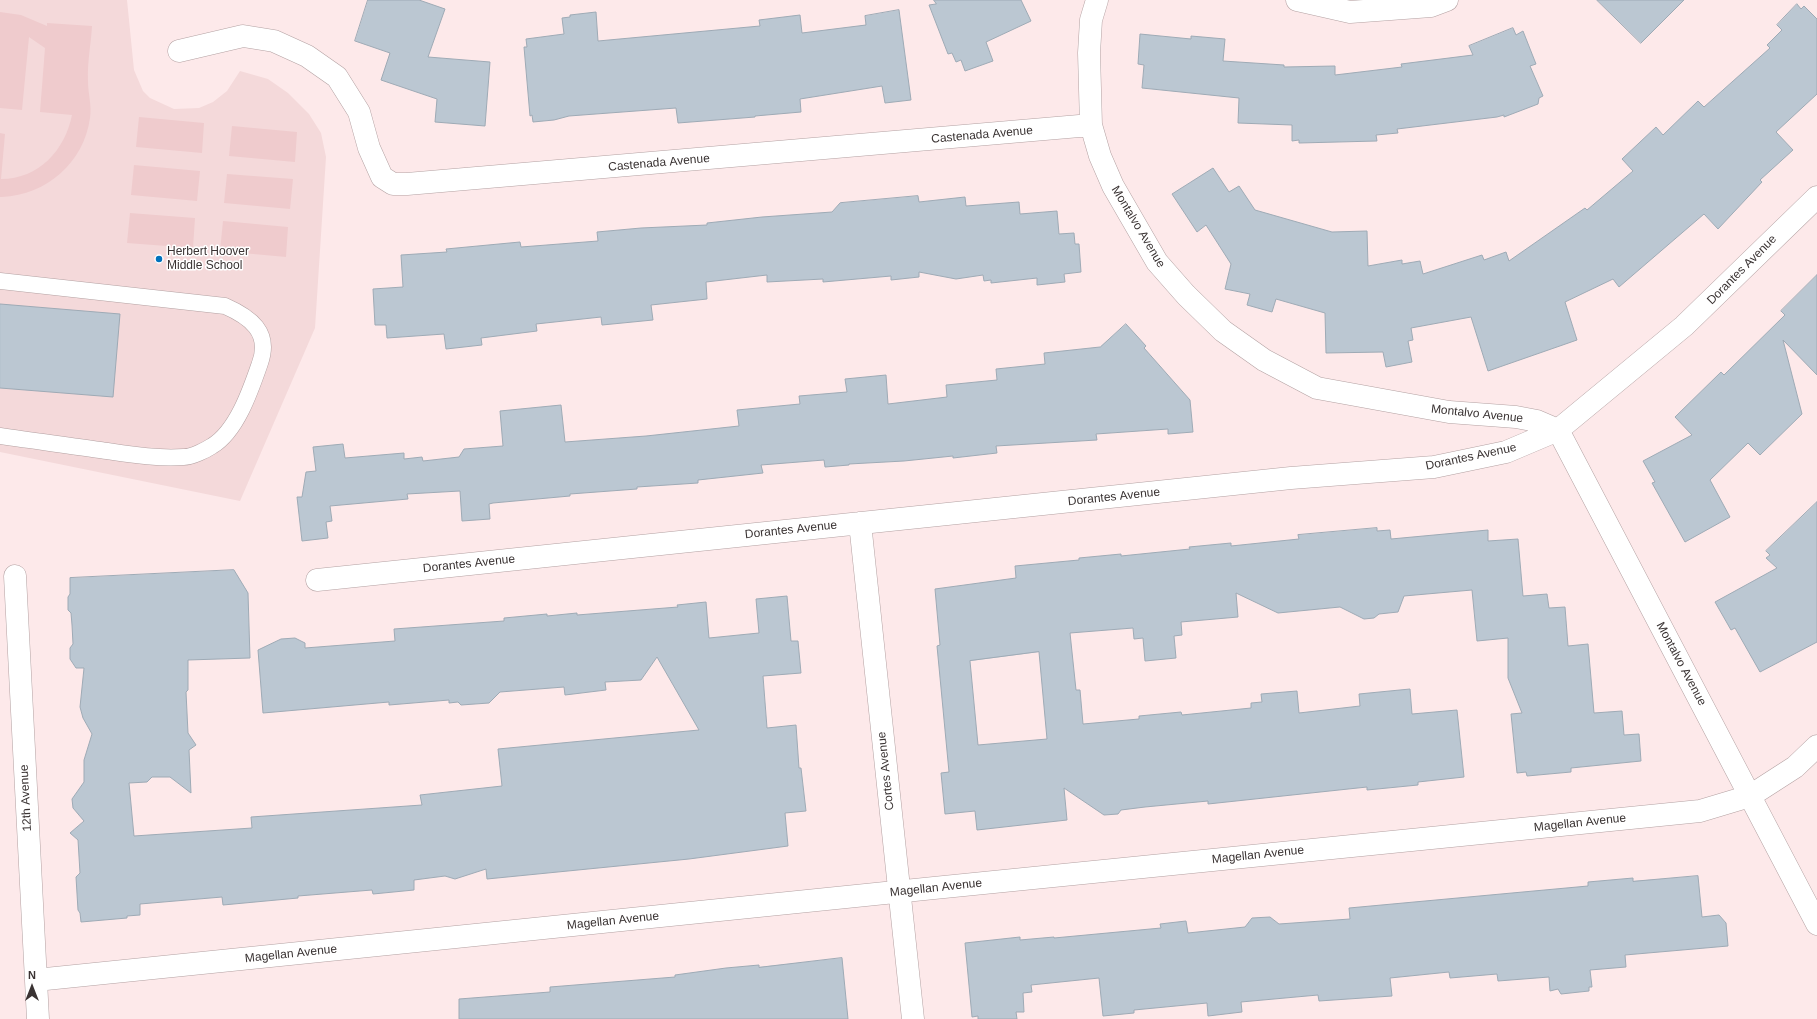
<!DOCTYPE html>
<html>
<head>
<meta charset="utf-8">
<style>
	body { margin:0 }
	#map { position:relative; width:1817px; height:1019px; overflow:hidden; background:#fde9ea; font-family:Arial,sans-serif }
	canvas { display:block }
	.north { position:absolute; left:12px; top:967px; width:40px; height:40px; -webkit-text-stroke:3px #fff; paint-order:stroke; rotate:0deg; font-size:11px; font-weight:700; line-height:16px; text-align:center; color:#3a3333 }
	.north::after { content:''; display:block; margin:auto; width:14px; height:18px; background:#3a3333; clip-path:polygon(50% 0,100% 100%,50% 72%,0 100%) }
</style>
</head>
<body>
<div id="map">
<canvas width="1817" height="1019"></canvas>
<div class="north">N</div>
</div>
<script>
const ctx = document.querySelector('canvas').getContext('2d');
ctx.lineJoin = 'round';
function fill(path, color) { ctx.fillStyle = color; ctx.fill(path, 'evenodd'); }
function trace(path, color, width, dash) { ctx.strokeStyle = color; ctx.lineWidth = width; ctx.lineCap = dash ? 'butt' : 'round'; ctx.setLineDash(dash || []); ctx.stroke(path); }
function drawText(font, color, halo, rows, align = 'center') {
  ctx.font = font + ' Arial,sans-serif'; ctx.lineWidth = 3; ctx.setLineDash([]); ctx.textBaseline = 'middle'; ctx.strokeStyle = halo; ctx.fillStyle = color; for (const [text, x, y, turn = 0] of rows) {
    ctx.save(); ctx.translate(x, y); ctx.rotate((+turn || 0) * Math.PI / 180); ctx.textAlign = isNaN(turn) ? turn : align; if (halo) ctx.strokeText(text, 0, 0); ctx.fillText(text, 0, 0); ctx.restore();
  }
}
fill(new Path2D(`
	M0 0H127L134 70 143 91 150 98 174 109 199 108 213 102 227 91 240 71 268 79 288 93 309 114 321 133 326 157 315 328 240 501 0 452Z`), '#f4d9da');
fill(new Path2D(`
	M0 12 21 15 47 26V23L92 26C91 44 87 63 88 81 88 94 92 105 90 118 84 162 47 195 2 197H0V133L5 134 1 179C39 179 65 150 72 115L40 112 45 48 29 37 22 110 0 108Z
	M139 117 204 123 202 153 136 147Z
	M232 126 297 132 295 162 229 156Z
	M134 165 200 171 197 201 131 195Z
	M227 174 293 179 290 209 224 203Z
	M130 213 195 218 193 248 127 243Z
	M223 221 288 227 286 257 220 251Z`), '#efcbcd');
const building = new Path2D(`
	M368 0H419L445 9 428 57 490 62 485 126 435 122 437 99 381 80 390 53 355 41Z
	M934 0H1021L1031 21 986 42 993 61 965 71 961 60 956 62 952 53 948 54 929 5 936 4Z
	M1597 0H1684L1641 43Z
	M1797 4 1801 9 1804 6 1817 19V94L1776 132 1793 150 1760 180 1762 182 1718 229 1704 214 1619 287 1613 279 1565 302 1577 340 1488 371 1471 317 1411 328 1413 340 1408 341 1412 362 1386 367 1383 352 1326 353 1325 313 1276 299 1272 312 1247 305 1250 294 1225 289 1231 264 1206 225 1197 232 1172 194 1213 168 1229 192 1239 186 1255 210 1332 232 1367 231 1368 266 1402 260V264L1420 261 1423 274 1482 255 1484 260 1506 252 1509 261 1585 208 1587 210 1633 171 1622 159 1656 127 1663 135 1698 101 1704 107 1770 48 1767 45 1782 30 1777 25Z
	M899 10 911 100 885 103 882 86 800 99 801 112 755 116V117L678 123 676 108 569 116 554 120 533 122 532 115 530 116 524 47H527L526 39 564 34 562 18 570 17V15L596 12 598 41 760 26 759 20 800 15 802 33 866 25 865 16Z
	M1513 28 1516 35 1523 31 1536 64 1530 66 1543 96 1539 98 1538 104 1504 117V115L1497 117 1397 129 1398 133 1376 135 1377 141 1299 143V140L1292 141V125L1238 123 1239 98 1142 88 1144 65 1138 64 1140 34 1191 39V36L1225 39 1223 61 1284 65V67L1335 66V75L1402 67 1401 64 1473 55 1469 46Z
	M918 196 919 202 965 197 966 206 1019 202 1020 214 1057 211 1059 234 1074 233 1075 244H1079L1081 272 1064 274 1065 282 1037 285V278L991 283V280L984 281 983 275 956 279 919 272V277L891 280V276L823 282V279L767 282V275L706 282 707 299 651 305 653 320 602 325 601 317 536 324 537 331 481 338 482 345 446 349 444 334 387 338 386 325H375L373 289 403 287 401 255 447 252 446 249 520 242 521 247 598 241 597 232 641 228 707 225V223L762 217 832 212 840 203Z
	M1817 275V375L1783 340 1802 414 1760 455 1748 443 1710 480 1730 517 1685 542 1652 483 1655 482 1643 461 1692 435 1675 417 1721 372 1724 375 1785 315 1781 311Z
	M0 304 120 314 113 397 0 388Z
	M1126 324 1146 346 1144 348 1190 400 1193 432 1168 434V429L1096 434 1097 440 996 446 997 453 953 458V456L904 461 849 464V465L825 467 824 460 761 465 763 473 698 480V483L637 487V489L570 494V496L493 503 489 504 490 519 462 521 460 491 407 494 408 499 330 506 332 521 326 522 328 538 302 541 297 497H302L306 472 316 471 313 447 343 444 345 458 404 453V459L422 457 423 461 459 457 464 449 503 446 500 411 561 405 565 442 646 436 739 426 737 410 800 404 799 396 847 392 845 379 886 375 888 404 947 397 946 385 997 380 996 369 1045 364 1044 353 1100 347Z
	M1817 502V642L1760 672 1735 628 1731 630 1715 602 1777 568 1766 558 1770 555 1766 551Z
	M1377 528V531L1390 530 1391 539 1488 530V541L1518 539 1523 596 1547 594 1549 608 1565 607 1568 646 1588 644 1594 713 1622 711 1624 735 1639 734 1641 761 1571 768V772L1527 776 1526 772 1517 773 1511 714 1522 713 1508 678V638L1477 641 1472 590 1404 596 1398 612 1379 614 1374 618 1364 619 1340 607 1278 613 1236 593 1238 617 1181 622 1182 635 1174 636 1176 658 1145 661 1143 638 1134 639 1133 628 1070 633 1076 690H1080L1083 724 1139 719V716L1181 712 1182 715 1251 708V703L1262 702 1261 694 1297 691 1299 713 1360 706 1359 694 1410 689 1412 714 1457 710 1464 777 1418 782V785L1367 790V787L1208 804V801L1145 807 1121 810 1118 814 1104 815 1064 788 1067 820 977 830 975 811 945 814 941 773 949 772 937 646 940 645 935 589 1016 578 1015 566 1079 560V558L1121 554V556L1190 549 1189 547 1231 543V546L1299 539 1298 535ZM1039 652 1047 739 978 745 970 661Z
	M234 570 248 593 250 658 188 660V690L186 692 188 733 196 745 189 750 191 793 170 777H152L147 782 129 783 134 836 252 828 251 817 422 805 420 795 502 786 498 749 699 730 657 657 641 680 605 682 606 690 565 695 564 687 500 692 489 703 461 705 458 702 449 703V700L389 705V702L263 713 258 650 281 639 295 638 305 643V648L395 641 394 629 504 621V618L547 614V616L577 613V615L678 607 677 605 706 602 709 638 759 633 756 599 787 596 791 641H798L801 673 763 676 767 728 796 725 799 768H801L806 811 785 813 788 846 689 859 487 879 486 869 455 879 445 876 414 880V890L373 894 372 890 298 896V898L223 905 222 897 140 904V915L127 916V918L81 922 80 913 78 910 76 877 80 873 78 840 70 833 84 821 73 808 72 799 84 782V760L92 734 83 718 80 707 84 668H76L70 659V648L73 644 72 625 71 613 68 610V597L70 594V578Z
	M1698 876 1702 917 1719 915 1726 923 1728 946 1625 955 1626 967 1590 970 1592 987H1589V991L1561 994 1558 989 1550 991 1549 977 1498 981 1497 974 1450 978 1449 972 1390 978 1392 996 1319 1001 1318 995 1241 1002 1242 1012 1208 1016 1207 1003 1134 1010V1013L1103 1016 1099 978 1031 985 1032 992 1023 993 1024 1012H1016L1017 1019H978V1016L972 1017 965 943 1020 937V940L1054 937V938L1161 928 1160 924 1186 921 1188 933 1245 927 1252 918 1270 917 1279 924 1350 919 1349 908 1588 886V882L1633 878V881Z
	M842 958 848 1019H459V999L550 992V987L675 977V975L726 968 759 965V967Z`);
fill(building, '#bbc7d2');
trace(building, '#9eaab5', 1);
const service = new Path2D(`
	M0 281 225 306C250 317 271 332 260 363 251 389 237 431 212 446 206 450 192 457 184 457 156 459 128 454 100 450 66 445 33 441 0 436`);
const minor = new Path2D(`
	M1097 0 1091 20 1089 53 1091 125 1100 156 1113 186 1157 262 1186 295 1223 331 1264 360 1317 388 1449 412 1516 417 1537 421 1558 430 1817 924
	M1297 0 1350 12 1431 6 1447 0
	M179 51 243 36 274 41 307 56 337 77 359 112 369 148 382 177 393 184H407L1091 125
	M860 523 913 1019
	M15 576 38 1019
	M317 580 1291 478 1434 467 1506 452 1558 430 1684 326 1817 197
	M36 980 934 888 1700 811 1750 796 1795 767 1817 746`);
trace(service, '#b3a1a2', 17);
trace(minor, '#b3a1a2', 23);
trace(service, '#fff', 16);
trace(minor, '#fff', 22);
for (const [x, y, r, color] of [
	[159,259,4,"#0072bd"]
]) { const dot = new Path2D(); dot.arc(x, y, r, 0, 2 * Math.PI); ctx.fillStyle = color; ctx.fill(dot); trace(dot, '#fff', 1.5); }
drawText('12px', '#3a3333', '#fff', [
	["Castenada Avenue",982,135,-5],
	["Castenada Avenue",659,163,-5],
	["Montalvo Avenue",1138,227,59],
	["Dorantes Avenue",1742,270,-45],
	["Montalvo Avenue",1477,414,6],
	["Dorantes Avenue",1471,457,-12],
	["Dorantes Avenue",1114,497,-6],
	["Dorantes Avenue",791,530,-6],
	["Dorantes Avenue",469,564,-6],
	["Montalvo Avenue",1681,664,62],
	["Cortes Avenue",886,771,-96],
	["12th Avenue",26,798,-93],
	["Magellan Avenue",1580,823,-6],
	["Magellan Avenue",1258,855,-6],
	["Magellan Avenue",936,888,-6],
	["Magellan Avenue",613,921,-6],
	["Magellan Avenue",291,954,-6]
]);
drawText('12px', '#3a3333', '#fff', [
	["Herbert Hoover",167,252],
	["Middle School",167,266]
], 'left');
</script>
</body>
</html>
